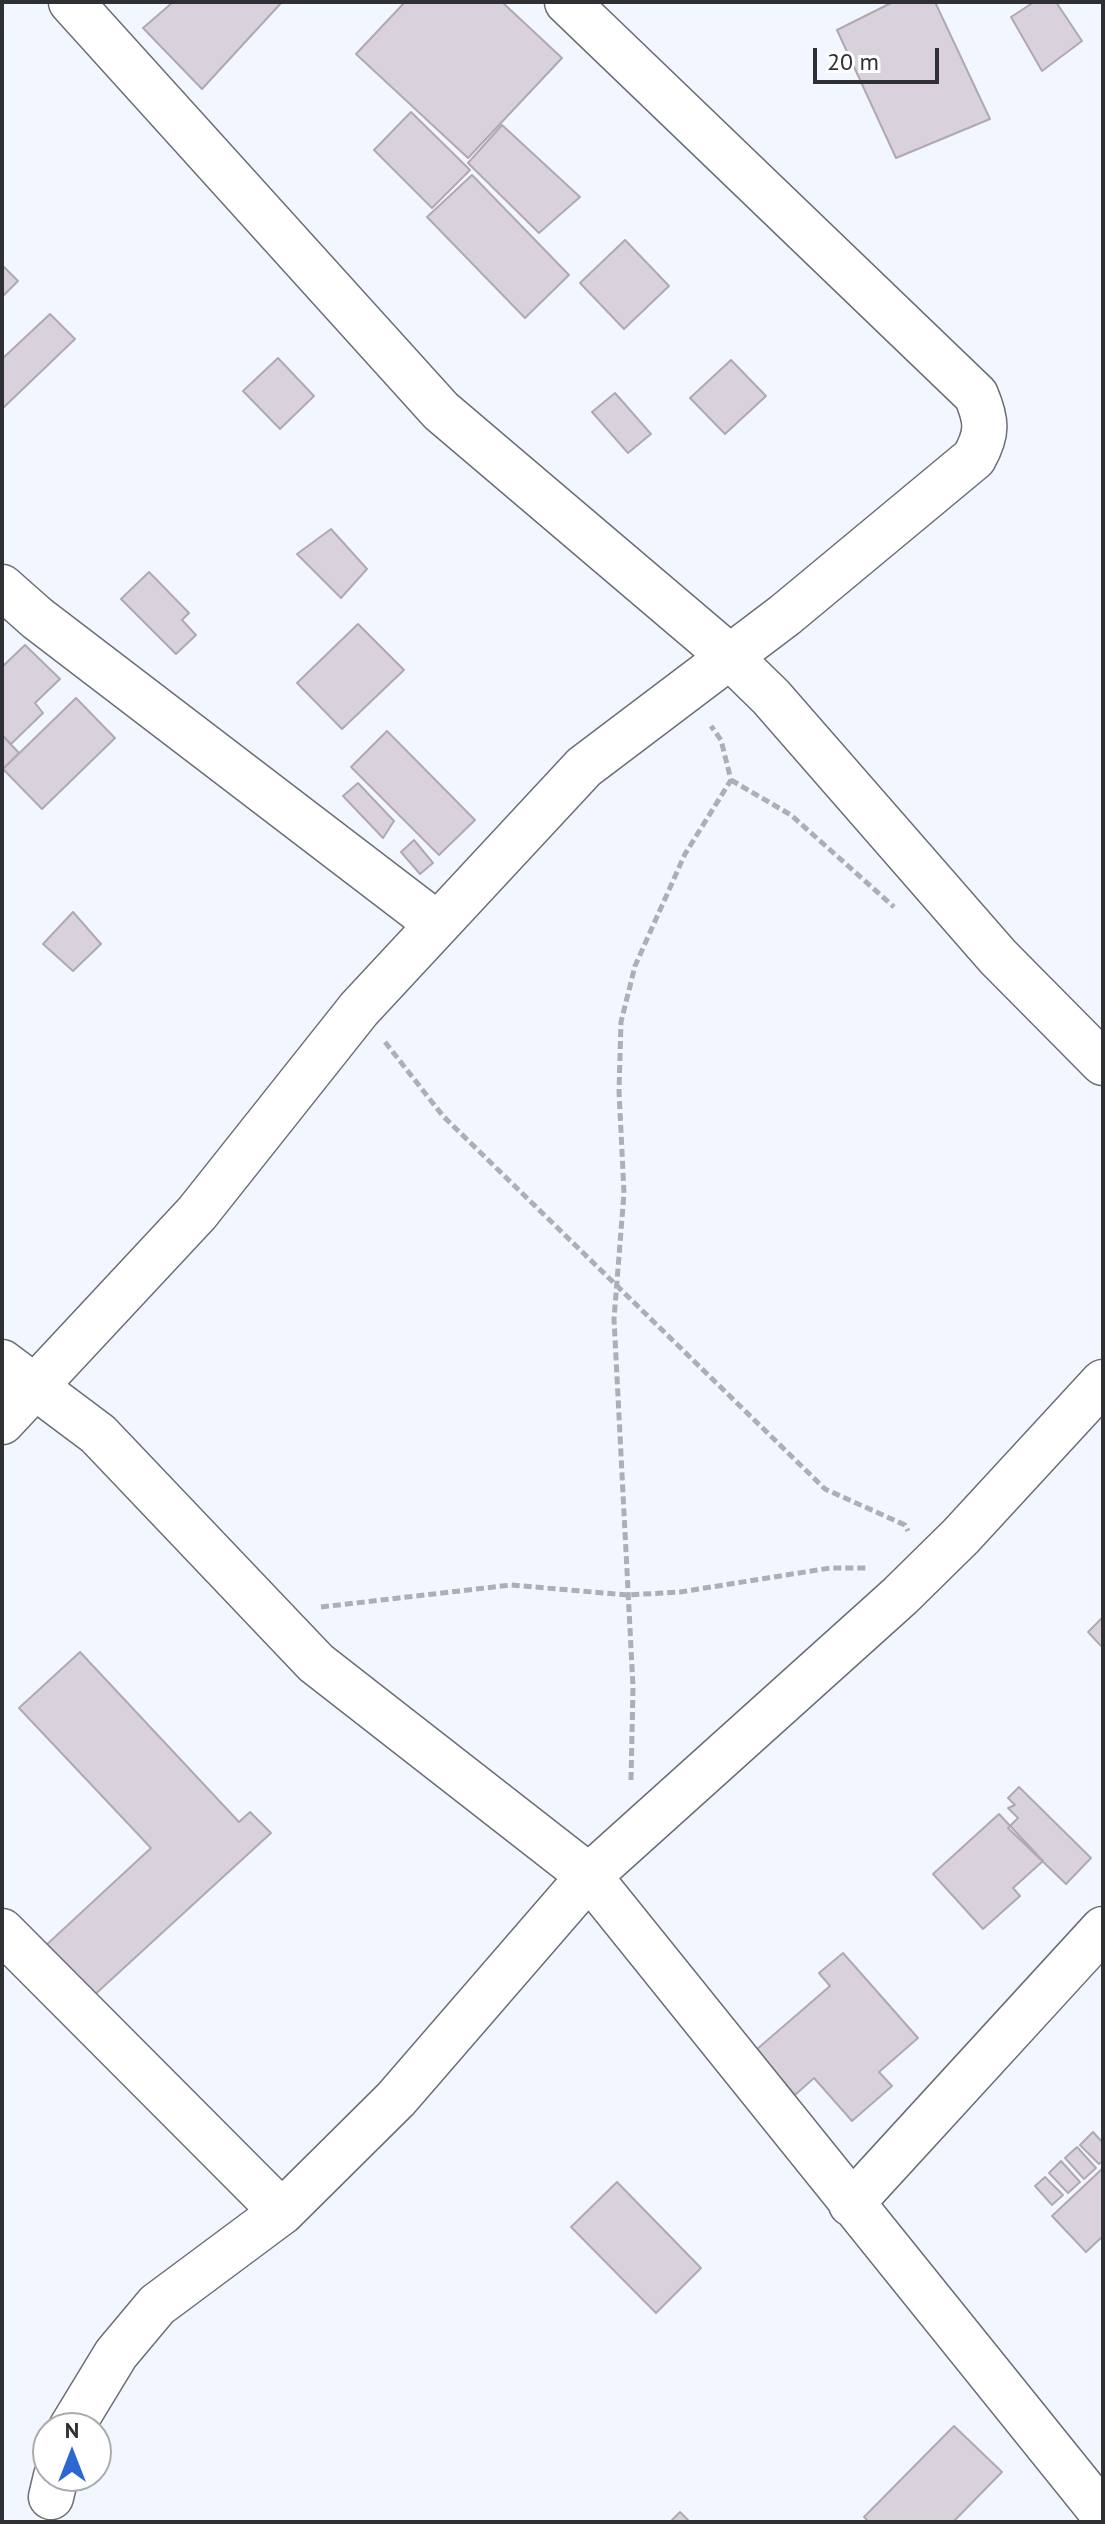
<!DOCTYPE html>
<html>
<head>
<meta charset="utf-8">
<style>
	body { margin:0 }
	#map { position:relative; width:1105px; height:2524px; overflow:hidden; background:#f2f7ff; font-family:"PT Sans",sans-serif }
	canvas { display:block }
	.frame { position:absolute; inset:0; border:4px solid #2e3034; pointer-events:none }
	.north { position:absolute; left:32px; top:2412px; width:80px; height:80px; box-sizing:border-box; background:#fff; border:2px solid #abacae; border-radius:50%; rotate:0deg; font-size:22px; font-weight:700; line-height:32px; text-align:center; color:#2e3034 }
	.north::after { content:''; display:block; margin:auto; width:28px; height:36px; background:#2d67d4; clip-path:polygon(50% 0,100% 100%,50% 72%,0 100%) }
	.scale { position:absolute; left:813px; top:48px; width:126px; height:36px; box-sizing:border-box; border:4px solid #2e3034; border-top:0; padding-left:10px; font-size:24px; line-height:28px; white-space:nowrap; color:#2e3034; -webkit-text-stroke:6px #fff; paint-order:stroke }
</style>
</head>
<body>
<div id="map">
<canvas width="1105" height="2524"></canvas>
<div class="frame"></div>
<div class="north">N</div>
<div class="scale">20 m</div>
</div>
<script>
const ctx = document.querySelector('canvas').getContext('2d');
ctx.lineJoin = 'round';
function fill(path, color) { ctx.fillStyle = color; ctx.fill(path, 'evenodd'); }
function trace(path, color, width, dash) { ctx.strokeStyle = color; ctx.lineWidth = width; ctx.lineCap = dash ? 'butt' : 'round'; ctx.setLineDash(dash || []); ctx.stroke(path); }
const building = new Path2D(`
	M173 2H282L202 89 143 28Z
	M405 2H502L562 58 468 158 356 54Z
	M893 2H935L990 119 896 158 837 30Z
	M1034 2H1056L1082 41 1042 71 1011 17Z
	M411 112 470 170 432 208 374 150Z
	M502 125 580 197 539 233 468 163Z
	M472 175 569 275 525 318 427 217Z
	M625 240 669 286 624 329 580 283Z
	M2 265 18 281 2 297Z
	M50 314 75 339 2 409V359Z
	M278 358 314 396 280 429 243 391Z
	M731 360 766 396 725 434 690 398Z
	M615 393 651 434 628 453 592 412Z
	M331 529 367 569 341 598 297 554Z
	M149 572 189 613 182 620 196 635 176 654 121 599Z
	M358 624 404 670 342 729 297 683Z
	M25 645 60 679 35 703 43 713 11 744 2 735V667Z
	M76 698 115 738 42 809 3 769Z
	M387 731 475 820 439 855 351 767Z
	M2 735 19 753 3 769 2 768Z
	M358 783 394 821 383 838 343 796Z
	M414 840 433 863 420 874 401 852Z
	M73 912 101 944 73 971 43 944Z
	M1103 1617V1648L1088 1632Z
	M80 1652 239 1822 250 1812 271 1833 90 1999 43 1948 151 1848 19 1708Z
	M1019 1787 1091 1858 1066 1884 1008 1828 1018 1818 1008 1808 1015 1805 1008 1798Z
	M999 1814 1043 1861 1013 1888 1020 1896 983 1929 933 1874Z
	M843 1953 918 2038 879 2072 892 2086 852 2121 814 2078 795 2095 756 2050 830 1986 819 1973Z
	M1093 2132 1103 2143V2161L1099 2164 1080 2145Z
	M1077 2147 1096 2168 1084 2179 1065 2158Z
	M1061 2161 1080 2182 1068 2193 1049 2173Z
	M1103 2168V2236L1086 2252 1052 2216Z
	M1045 2177 1063 2195 1052 2205 1035 2186Z
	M617 2182 701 2268 656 2313 571 2227Z
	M954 2426 1002 2472 953 2522H869L864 2517Z
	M680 2512 690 2522H670Z`);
fill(building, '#d9d1db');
trace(building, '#b0a9b2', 2);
const minor = new Path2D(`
	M71 2 441 411 728 655 771 697 998 957 1103 1063
	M2 587 37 618 436 923
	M2 1362 98 1434 316 1663 589 1876 396 2099 282 2212 157 2305 116 2354 71 2428
	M1103 1382 961 1536 900 1596 589 1876 1103 2514
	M2 1422 197 1213 359 1009 584 767 785 615 974 458C988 433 987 421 976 395L567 2
	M2 1931 282 2212
	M851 2204 1103 1929
	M51 2497 56 2476`);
trace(minor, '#6a6e77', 47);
trace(new Path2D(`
	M731 780 791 815 894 907
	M385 1042 443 1116 825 1489 905 1525 908 1531
	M321 1607 511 1585 628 1595 680 1592 830 1568H868
	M631 1780 633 1687 614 1319 624 1193 619 1091 621 1022 635 966 685 854 731 780 721 740 711 726`), '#abafb6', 5, [8, 4]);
trace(minor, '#fff', 44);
</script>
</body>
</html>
